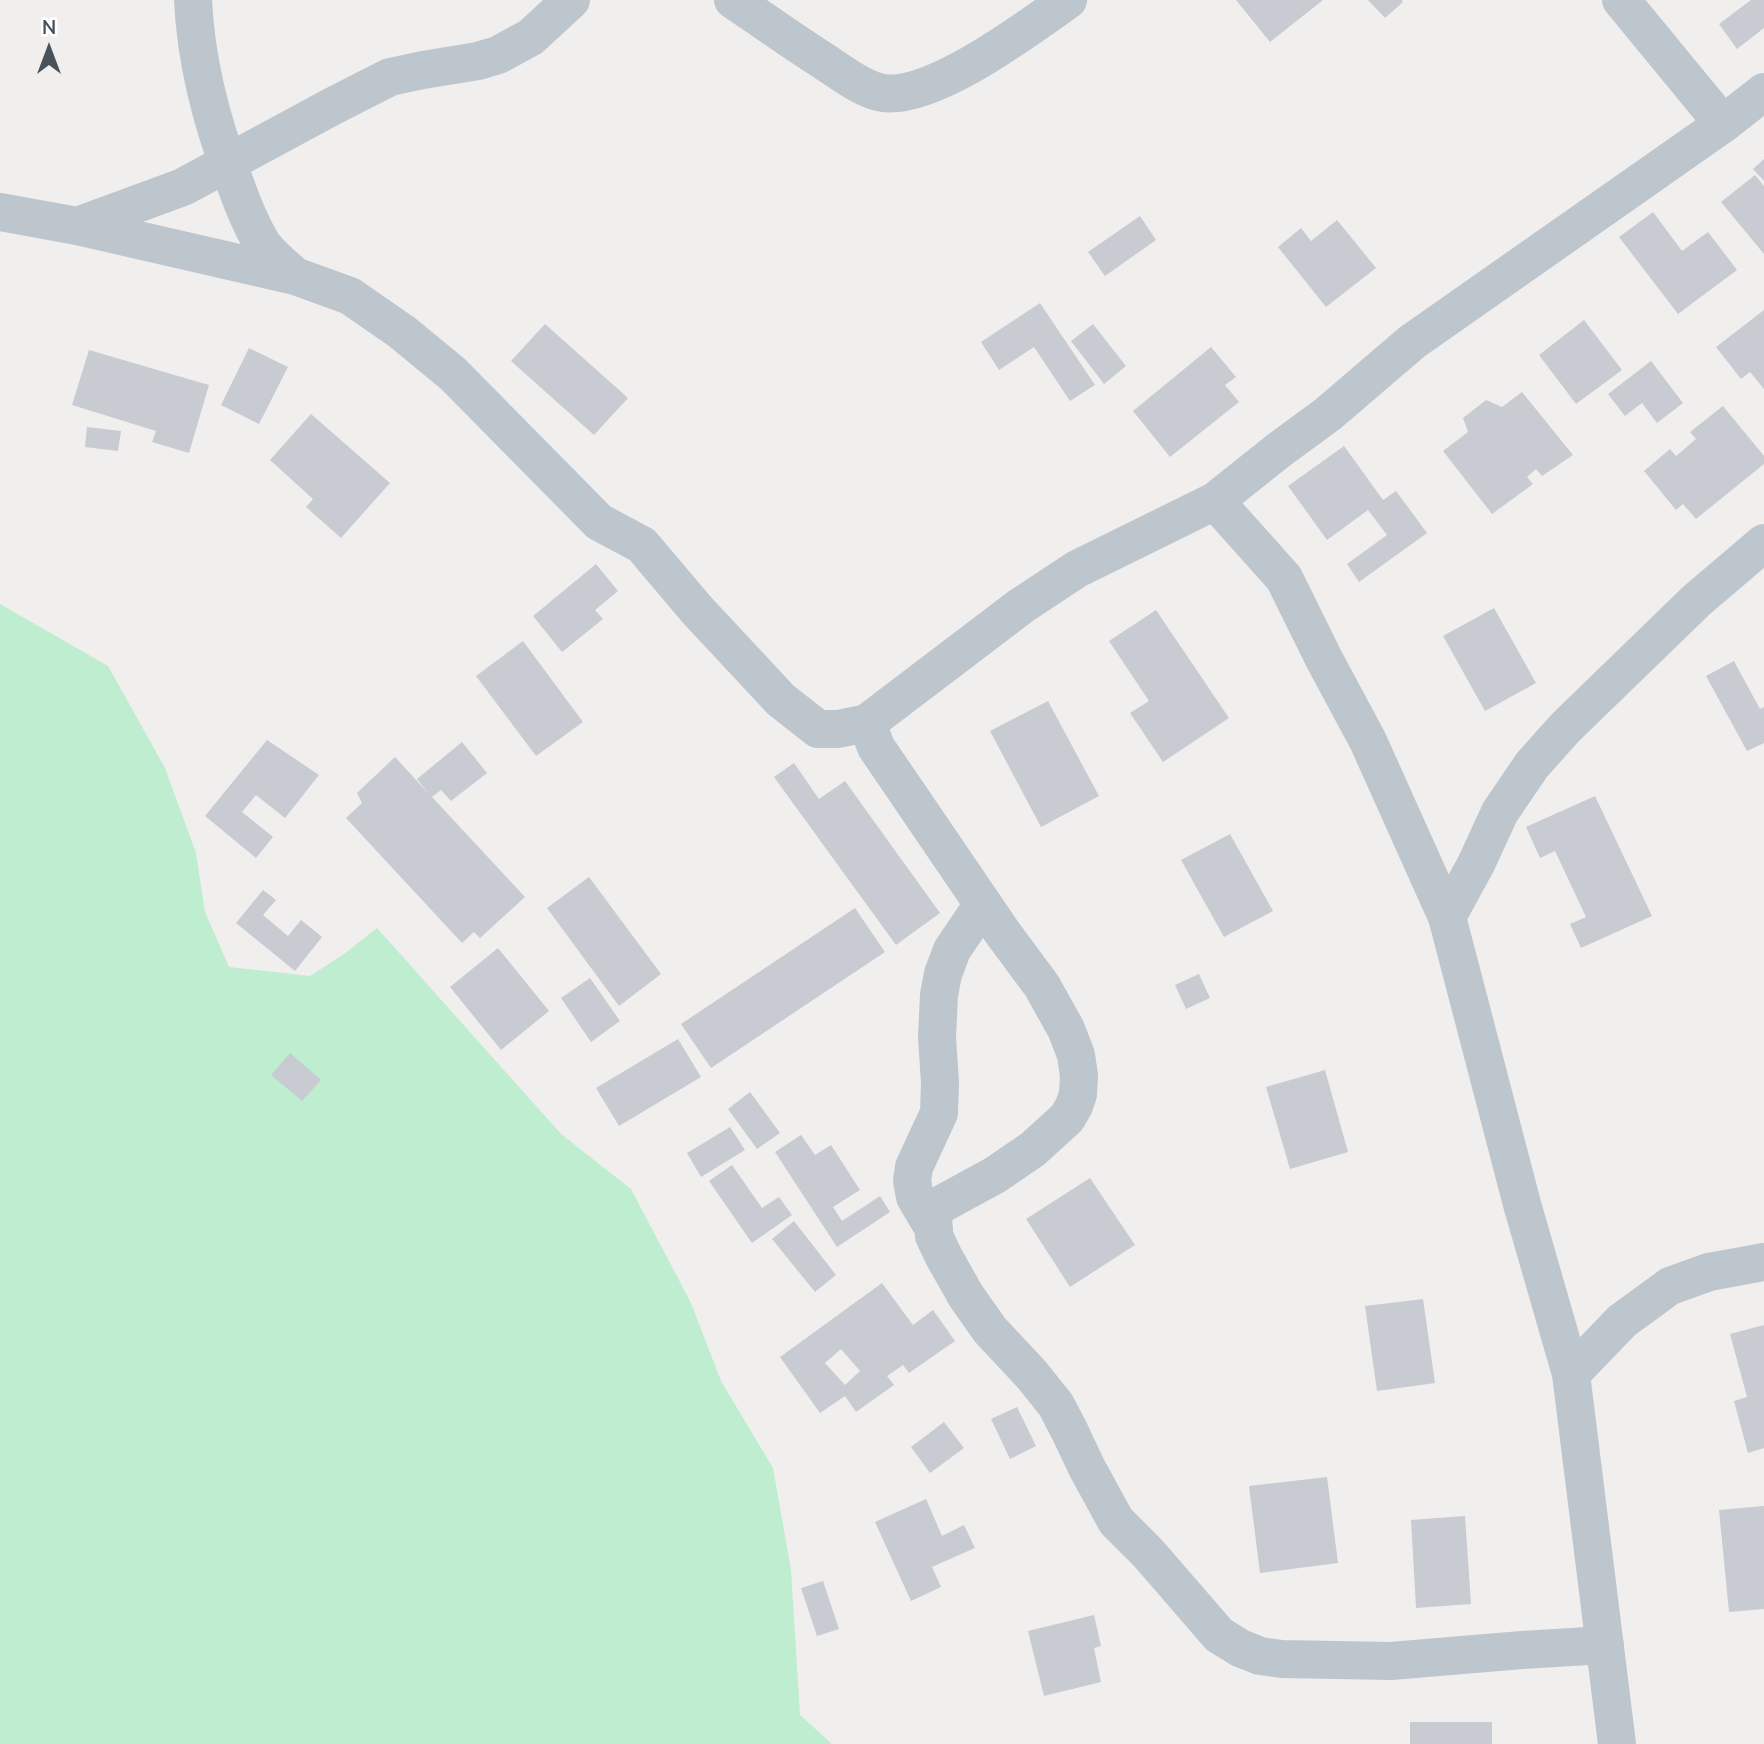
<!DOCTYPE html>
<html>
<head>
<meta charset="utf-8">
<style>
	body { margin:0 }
	#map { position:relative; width:1764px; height:1744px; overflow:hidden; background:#f1eeee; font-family:"Nunito Sans",sans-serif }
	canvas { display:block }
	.north { position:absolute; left:14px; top:14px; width:70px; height:70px; -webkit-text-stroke:5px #fff; paint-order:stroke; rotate:0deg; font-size:19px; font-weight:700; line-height:28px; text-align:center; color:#47525b }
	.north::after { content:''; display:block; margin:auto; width:24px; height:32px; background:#47525b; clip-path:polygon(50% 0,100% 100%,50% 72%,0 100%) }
</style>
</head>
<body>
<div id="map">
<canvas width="1764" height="1744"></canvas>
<div class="north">N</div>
</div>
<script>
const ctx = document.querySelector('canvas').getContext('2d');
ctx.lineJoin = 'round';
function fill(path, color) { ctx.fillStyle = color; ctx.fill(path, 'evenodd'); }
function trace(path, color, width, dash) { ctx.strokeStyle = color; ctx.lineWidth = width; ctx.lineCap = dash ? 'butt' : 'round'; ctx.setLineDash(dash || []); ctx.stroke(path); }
fill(new Path2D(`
	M0 604 108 666 165 768 196 853 205 912 229 967 310 976 344 954 377 928 561 1134 631 1189 691 1303 721 1381 773 1468 791 1570 800 1715 832 1744H0Z`), '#beedd0');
fill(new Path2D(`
	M1236 0H1323L1270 42Z
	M1368 0H1402L1403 2 1385 18Z
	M1751 0H1764V28L1737 49 1719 24Z
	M1764 159V181L1753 169Z
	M1755 175 1764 186V254L1721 202Z
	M1653 212 1682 251 1708 232 1737 270 1678 314 1619 237Z
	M1140 216 1156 240 1105 276 1088 252Z
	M1337 220 1376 268 1326 307 1278 247 1301 228 1311 241Z
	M1040 303 1095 385 1070 401 1034 347 999 370 981 342Z
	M1764 310V389L1750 372 1741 379 1716 347Z
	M1584 320 1622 370 1576 404 1539 355Z
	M545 324 628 398 594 435 511 361Z
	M1093 324 1126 366 1104 384 1071 341Z
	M1211 347 1236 377 1225 385 1239 402 1170 457 1133 411Z
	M249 348 288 367 259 424 221 405Z
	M89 350 209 385 189 453 152 442 156 431 72 405Z
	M1651 361 1683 403 1657 423 1642 403 1625 416 1608 394Z
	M1522 392 1573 455 1542 476 1536 469 1527 477 1533 484 1492 514 1443 451 1468 432 1463 418 1486 400 1502 407Z
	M1723 406 1764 456V464L1696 519 1683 504 1676 510 1644 471 1670 449 1676 456 1696 439 1690 432Z
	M311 414 390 483 341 538 306 507 313 499 270 460Z
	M87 427 121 431 118 451 85 447Z
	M1344 446 1383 500 1396 491 1427 533 1359 582 1347 564 1387 535 1368 510 1327 540 1288 486Z
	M596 564 618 591 595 610 603 619 562 652 533 616Z
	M1494 608 1536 683 1485 711 1443 636Z
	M1156 610 1229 718 1163 762 1130 713 1149 701 1109 641Z
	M523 641 583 722 536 756 476 676Z
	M1734 661 1760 709 1764 707V743L1747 751 1706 676Z
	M1048 701 1099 796 1041 827 990 731Z
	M267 740 319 775 285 818 256 795 242 812 273 837 256 858 205 816Z
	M462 742 487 773 451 801 441 790 432 797 525 897 480 938 474 932 462 943 346 818 362 803 357 793 395 757 429 794 417 779Z
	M794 763 819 799 845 781 940 913 896 945 774 777Z
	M1595 796 1652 916 1581 948 1570 924 1586 917 1555 851 1540 858 1526 827Z
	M1230 834 1273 911 1224 937 1181 860Z
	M589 877 661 974 619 1006 547 908Z
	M263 890 276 900 263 915 288 936 301 920 322 937 295 971 236 923Z
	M855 908 885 952 711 1068 681 1024Z
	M498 948 549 1011 501 1050 450 987Z
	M1199 974 1210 998 1186 1009 1175 985Z
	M590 978 620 1021 591 1042 561 998Z
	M678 1039 701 1077 619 1126 596 1088Z
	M290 1053 321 1080 302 1101 271 1075Z
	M1325 1070 1348 1152 1290 1169 1266 1087Z
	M750 1092 780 1133 757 1149 728 1109Z
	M730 1127 745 1150 701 1177 687 1153Z
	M801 1135 815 1155 831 1145 860 1190 833 1207 842 1221 880 1196 890 1212 837 1247 775 1152Z
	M732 1165 762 1208 779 1197 792 1215 752 1243 709 1181Z
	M1090 1178 1135 1245 1070 1287 1026 1219Z
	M794 1221 836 1275 815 1292 772 1239Z
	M882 1283 913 1325 933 1310 955 1341 909 1373 903 1365 887 1376 894 1385 856 1412 845 1396 820 1413 780 1357ZM841 1349 860 1371 845 1385 825 1363Z
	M1423 1299 1435 1383 1377 1391 1365 1306Z
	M1764 1325V1448L1748 1453 1734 1401 1747 1397 1730 1334Z
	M1017 1407 1036 1446 1010 1459 991 1419Z
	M944 1422 964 1448 930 1473 911 1447Z
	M1327 1477 1338 1563 1260 1573 1249 1486Z
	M926 1499 942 1536 964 1525 975 1548 932 1567 941 1587 911 1601 875 1522Z
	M1764 1506V1609L1729 1612 1719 1510Z
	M1465 1516 1471 1604 1416 1608 1411 1520Z
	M823 1581 839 1629 817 1636 801 1588Z
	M1094 1615 1101 1646 1094 1648 1101 1682 1044 1696 1028 1631Z
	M1410 1722H1492V1744H1410Z`), '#c8cbd1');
trace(new Path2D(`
	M193 0C196 63 212 124 235 183 242 203 250 223 261 242 269 255 284 266 295 276
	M733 0C763 20 792 41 822 60 839 71 863 90 883 93 933 100 1028 28 1068 0
	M1621 0 1723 124
	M0 212 77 226 295 276 350 296 402 332 453 374 599 522 642 545 697 610 781 700 818 729H838L867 723 1021 606 1077 569 1215 501 1279 450 1328 414 1412 342 1723 124 1764 92
	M77 226 183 187 333 106 390 77 423 70 478 61 498 55 531 37 571 0
	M1215 501 1284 578 1324 659 1368 741 1447 917 1522 1204 1571 1374 1617 1744
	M867 723 876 747 1002 932 1042 986 1066 1029 1076 1055 1079 1076 1078 1094 1074 1106 1067 1118 1033 1149 995 1175 940 1205 933 1216 934 1236 944 1257 966 1296 990 1330 1032 1375 1056 1405 1070 1432 1087 1468 1116 1521 1148 1553 1219 1635 1240 1648 1260 1656 1282 1659 1391 1661 1522 1650 1605 1645
	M1447 917 1476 864 1500 812 1532 765 1565 728 1697 600 1764 543
	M934 1229 915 1197 912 1181 914 1167 939 1113 940 1083 937 1037 939 995 943 974 952 950 983 904
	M1571 1374 1622 1321 1670 1286 1709 1272 1764 1262`), '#bdc6cd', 38);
</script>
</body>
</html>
